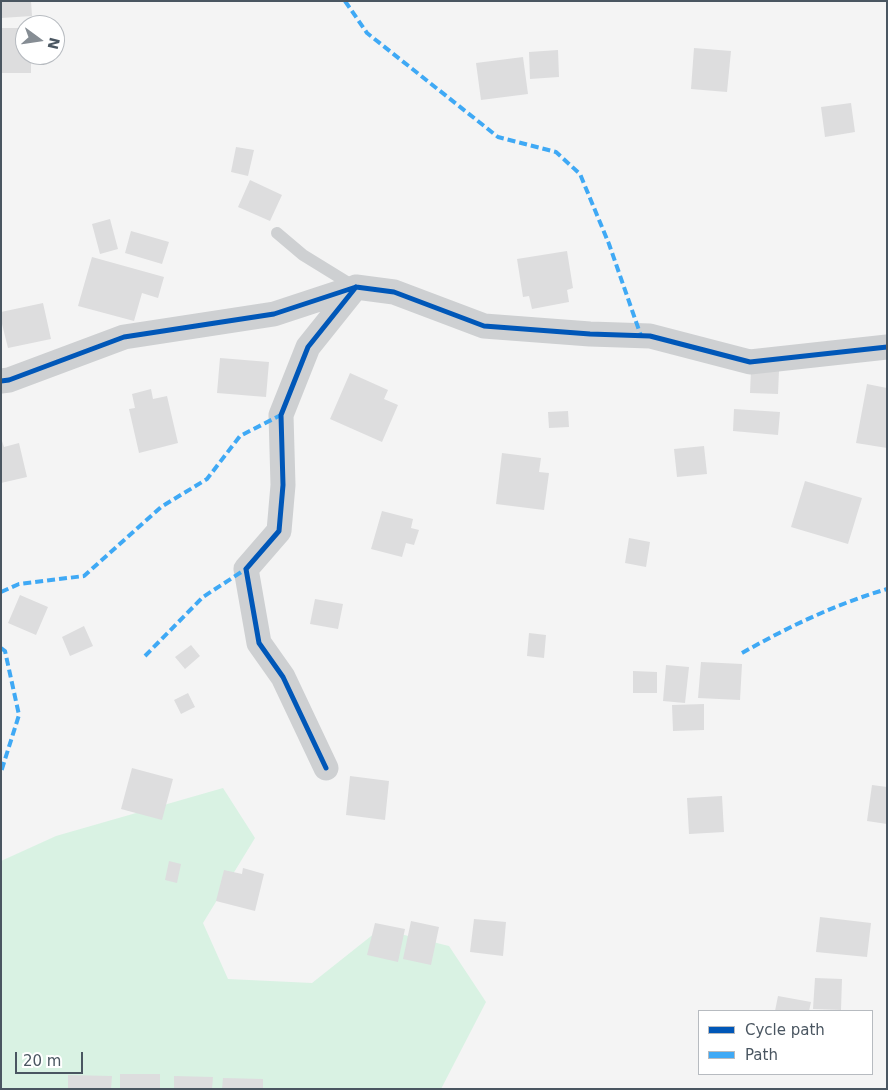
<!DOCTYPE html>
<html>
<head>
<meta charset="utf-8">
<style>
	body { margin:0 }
	#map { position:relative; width:888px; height:1090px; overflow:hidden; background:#f4f4f4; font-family:"DejaVu Sans",sans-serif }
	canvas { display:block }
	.frame { position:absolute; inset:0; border:2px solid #4a5661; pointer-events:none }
	.legend { position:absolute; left:698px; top:1010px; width:175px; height:65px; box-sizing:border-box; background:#fff; border:1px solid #b7bbc0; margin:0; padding:6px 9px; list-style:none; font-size:15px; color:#4a5661 }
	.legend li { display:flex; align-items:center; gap:10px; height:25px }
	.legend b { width:25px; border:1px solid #b7bbc0 }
	.north { position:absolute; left:15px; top:15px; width:50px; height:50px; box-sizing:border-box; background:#fff; border:1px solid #b7bbc0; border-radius:50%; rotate:104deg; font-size:14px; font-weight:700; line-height:20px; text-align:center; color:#4a5661 }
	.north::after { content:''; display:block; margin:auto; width:18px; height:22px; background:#868d94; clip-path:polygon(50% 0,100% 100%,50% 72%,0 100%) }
	.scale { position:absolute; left:15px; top:1052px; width:68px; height:22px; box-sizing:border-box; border:2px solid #4a5661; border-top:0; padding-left:6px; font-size:15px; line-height:18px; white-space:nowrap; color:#4a5661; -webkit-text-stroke:4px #fff; paint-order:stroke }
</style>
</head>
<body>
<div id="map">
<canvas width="888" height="1090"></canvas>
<div class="frame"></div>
<ul class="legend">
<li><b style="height:6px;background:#0057b8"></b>Cycle path</li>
<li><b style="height:6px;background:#3fa9f5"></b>Path</li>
</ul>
<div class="north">N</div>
<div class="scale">20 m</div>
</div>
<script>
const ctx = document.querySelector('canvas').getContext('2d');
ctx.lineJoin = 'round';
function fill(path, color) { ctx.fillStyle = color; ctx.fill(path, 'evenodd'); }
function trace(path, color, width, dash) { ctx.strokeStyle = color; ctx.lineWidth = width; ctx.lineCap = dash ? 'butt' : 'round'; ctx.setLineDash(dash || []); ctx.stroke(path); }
fill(new Path2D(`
	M223 788 255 838 203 923 228 979 312 983 380 929 449 946 486 1002 441 1089H1V861L56 836Z`), '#d9f2e3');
fill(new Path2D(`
	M1 1H31L32 16 1 18Z
	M1 28H25V55H31V73H1Z
	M694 48 731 51 727 92 691 89Z
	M558 50 559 77 530 79 529 52Z
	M523 57 528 94 481 100 476 63Z
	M851 103 855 132 825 137 821 107Z
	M236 147 254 150 248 176 231 172Z
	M250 180 282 195 270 221 238 207Z
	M110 219 118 249 100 254 92 224Z
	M131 231 169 242 162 264 125 253Z
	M567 251 573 288 567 290 569 302 532 309 529 296 523 297 517 259Z
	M92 257 164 277 158 298 142 293 134 321 78 306Z
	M43 303 51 339 8 348 1 320V312Z
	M220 358 269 362 266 397 217 393Z
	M751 370 779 371 778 394 750 393Z
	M350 373 388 390 384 399 398 405 382 442 330 419Z
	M867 384 887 388V448L856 443Z
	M151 389 153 399 167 396 178 443 139 453 129 409 135 408 132 394Z
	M734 409 780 412 778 435 733 431Z
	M568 411 569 427 549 428 548 412Z
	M1 438 4 447 19 443 27 477 1 483Z
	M704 446 707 474 677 477 674 449Z
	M502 453 541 458 539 472 549 473 544 510 496 504Z
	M805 481 862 498 848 544 791 527Z
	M382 511 413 519 411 528 419 530 414 545 406 543 402 557 371 549Z
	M629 538 650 542 646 567 625 563Z
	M20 595 48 607 36 635 8 623Z
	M315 599 343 604 338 629 310 624Z
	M84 626 93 646 70 656 62 637Z
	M529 633 546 635 544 658 527 656Z
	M191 645 200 656 185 669 175 657Z
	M701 662 742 664 740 700 698 698Z
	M666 665 689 667 685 703 663 701Z
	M633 671 657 672V693H633Z
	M188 693 195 707 181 714 174 700Z
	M704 704V730L673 731 672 705Z
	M132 768 173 779 162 820 121 809Z
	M350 776 389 781 385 820 346 815Z
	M872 785 887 787V824L867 821Z
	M722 796 724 832 689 834 687 798Z
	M169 861 181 864 177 883 165 880Z
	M243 868 264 874 255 911 216 901 224 870 242 874Z
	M820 917 871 923 867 957 816 952Z
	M474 919 506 922 503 956 470 952Z
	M411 921 439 927 431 965 403 959Z
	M375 923 405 929 398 962 367 955Z
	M815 978 842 979 841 1010 813 1009Z
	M778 996 811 1002 809 1011H775Z
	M120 1074H160V1089H120Z
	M68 1075 112 1076 111 1089H68Z
	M174 1076 213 1077 212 1089H174Z
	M223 1078 263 1079V1089H222Z`), '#ddddde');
trace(new Path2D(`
	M277 233 303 255 355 287`), '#ced0d2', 12);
trace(new Path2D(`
	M1 381 9 380 124 337 274 314 356 287 394 292 484 326 590 334 650 336 750 362 887 347
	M326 768 283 677 259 643 246 569 279 531 283 485 281 415 308 347 356 287`), '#ced0d2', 25);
trace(new Path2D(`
	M345 1 367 33 498 137 556 152 580 174 609 244 641 336
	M1 592 19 584 84 576 161 507 207 479 240 436 281 415
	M1 648 5 651 19 715 1 772
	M742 653C788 627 836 604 887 589
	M145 656 203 597 246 569`), '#3fa9f5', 4, [8, 4]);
trace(new Path2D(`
	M1 381 9 380 124 337 274 314 356 287 394 292 484 326 590 334 650 336 750 362 887 347
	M326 768 283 677 259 643 246 569 279 531 283 485 281 415 308 347 356 287`), '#0057b8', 5);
</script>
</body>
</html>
